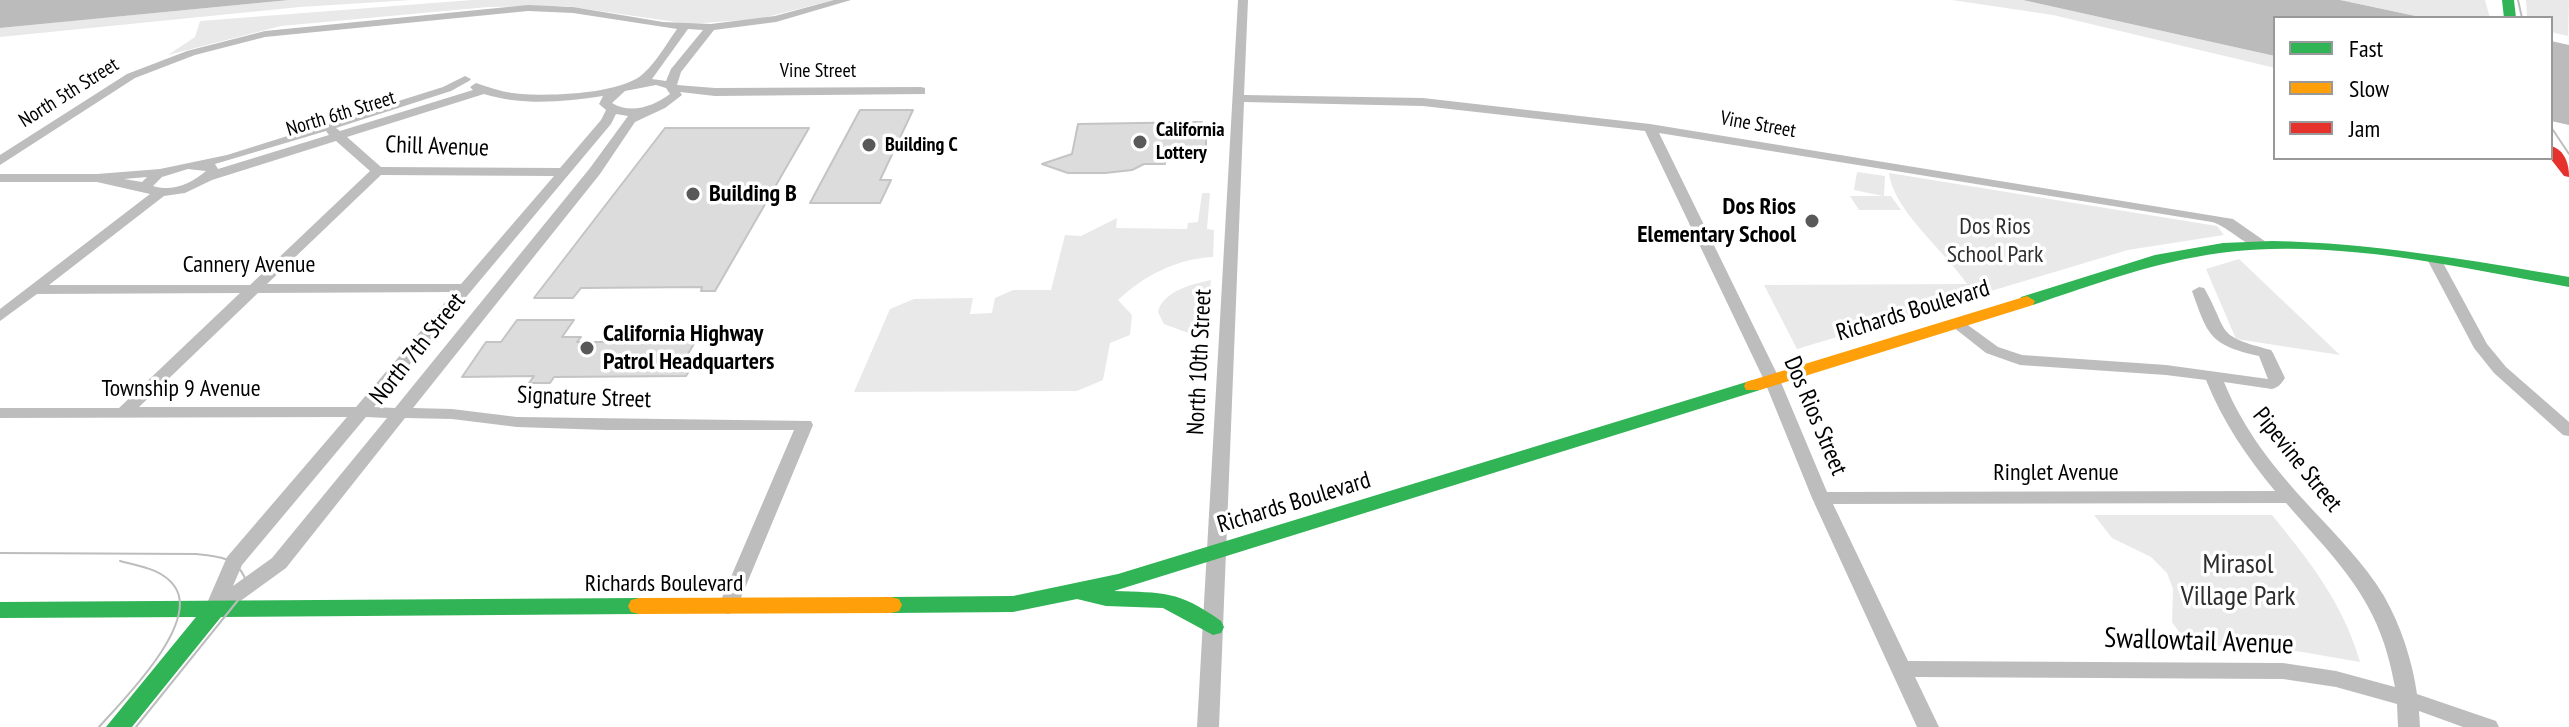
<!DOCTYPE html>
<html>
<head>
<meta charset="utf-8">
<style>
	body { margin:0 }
	#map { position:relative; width:2569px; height:727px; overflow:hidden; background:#fff; font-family:"PT Sans Narrow",sans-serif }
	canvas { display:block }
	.legend { position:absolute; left:2273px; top:16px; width:280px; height:144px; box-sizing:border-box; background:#fff; border:2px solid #999; margin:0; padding:10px 14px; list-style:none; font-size:24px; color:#000 }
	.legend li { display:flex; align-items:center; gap:16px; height:40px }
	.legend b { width:40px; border:2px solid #999 }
</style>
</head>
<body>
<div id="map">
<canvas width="2569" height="727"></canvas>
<ul class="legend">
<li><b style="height:10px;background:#30b455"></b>Fast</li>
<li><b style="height:10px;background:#ff9f0a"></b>Slow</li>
<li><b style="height:10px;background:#e5322d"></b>Jam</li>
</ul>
</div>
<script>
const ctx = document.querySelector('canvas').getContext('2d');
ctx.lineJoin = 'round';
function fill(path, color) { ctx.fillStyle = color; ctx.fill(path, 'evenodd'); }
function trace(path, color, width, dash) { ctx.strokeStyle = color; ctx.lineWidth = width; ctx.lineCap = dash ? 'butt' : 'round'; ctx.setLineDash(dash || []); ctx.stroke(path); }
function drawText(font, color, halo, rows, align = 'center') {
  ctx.font = font + ' "PT Sans Narrow",sans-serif'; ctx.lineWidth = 7; ctx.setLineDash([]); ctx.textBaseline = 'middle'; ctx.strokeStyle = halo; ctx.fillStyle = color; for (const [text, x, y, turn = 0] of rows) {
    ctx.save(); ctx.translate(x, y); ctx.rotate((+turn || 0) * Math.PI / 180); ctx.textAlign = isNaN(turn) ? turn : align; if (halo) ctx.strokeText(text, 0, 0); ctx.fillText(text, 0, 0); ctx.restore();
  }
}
fill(new Path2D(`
	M289 0H412L300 7 0 37V28Z
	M472 0H834L759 19 689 24 566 6 488 7 281 26 168 55 195 37 200 21Z
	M1952 0H2023L2275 56V68L2053 15Z
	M2340 0H2485L2490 18H2425Z
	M2526 0H2569L2568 36 2551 32V18H2527Z
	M1857 172 1885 176 1884 196H1891L1901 210H1859L1850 196H1883L1854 190Z
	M1889 173 2217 226 2224 235 2128 250 1797 349 1764 285 1967 284C1944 250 1893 210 1889 173Z
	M1202 193H1210L1207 229 1214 230 1213 257C1176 259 1145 275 1118 300L1132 315 1130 335 1110 343 1103 380 1077 391 854 392 890 309 914 299 973 298 970 314 992 313 995 298 1013 290H1051L1065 235 1081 236 1117 218 1116 228 1187 229 1188 223 1198 222Z
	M2239 259 2340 355 2236 339 2206 269Z
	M1211 280 1206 336H1189L1188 333 1164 324 1158 312C1163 291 1192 284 1211 280Z
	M2094 515H2272C2309 560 2344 605 2360 662L2273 647 2189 646 2172 622 2173 589 2167 573 2151 557 2112 538Z`), '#e9e9e9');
fill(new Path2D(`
	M0 0H289L0 28Z
	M2023 0H2340L2425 18H2275V56Z
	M2551 41 2569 45V125L2551 121Z`), '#bbb');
const building = new Path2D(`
	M860 110H913L880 180H891L880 203H810Z
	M1202 122 1206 129V155L1165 156V164H1144L1132 170 1105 173H1068L1042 164 1072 154 1078 124Z
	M665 128H809L715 291H701L702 287 581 288 573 298H534Z
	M517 320H574L562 337H581L577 342H695L682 364H693L686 376 554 377 550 383H529L534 376 462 377 486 342H501Z`);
fill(building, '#dcdcdc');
trace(building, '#c4c4c4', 2);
fill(new Path2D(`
	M834 0H851L776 22 714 30 681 72 677 85 715 88 921 87 925 88V94L715 96 680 92 682 95 665 108 635 122 600 174 413 408 452 409 517 417 811 421 813 425 735 612 728 614 721 612 718 607 794 430H606L517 427 452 419 405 418 286 568 221 615 214 617 207 615 204 610 227 557 347 417 0 418V408H119L240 293 37 294 0 321V309L150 194 97 182H0V174H97L160 169 227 155 443 87 465 76 471 79 469 81 451 91 336 128 340 131 473 90 470 87 476 83C488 87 499 91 512 93 542 97 622 95 644 73 657 61 667 43 677 29L573 13 528 11 265 37 195 55 135 78 0 165V155L127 74 187 51 265 31 528 5 573 7 663 22 711 24 775 16ZM688 29 703 30 671 69 666 81 652 79ZM656 85 666 88 670 94C653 107 630 114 612 103L625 91ZM484 94C523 106 564 102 603 96L599 104 606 110 601 120 560 168 381 167 347 137ZM616 114 628 116 590 168 395 408 374 407 611 124ZM326 131 329 135 218 169 215 164ZM336 141 370 171 250 285H49L164 196 185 193 212 180ZM188 169 206 171C191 184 172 192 153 186L162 177ZM381 175 554 176 461 284H267ZM147 177 142 182 124 179ZM454 292 356 407H139L258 293ZM366 417 387 418 272 558 233 586 242 565Z
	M1238 0H1248L1244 95 1423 98 1650 124 2233 219 2266 242 2268 245 2266 248C2247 250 2230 227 2212 222L1659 133 1780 380 1827 492 2275 491C2246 456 2223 422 2206 380L2166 375 2020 365 1986 353 1948 323 1956 318 1961 320 1998 347 2022 355 2166 365 2268 379 2259 356C2210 345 2208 336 2192 291L2199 287 2204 288C2230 333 2213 335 2271 350L2273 353 2285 378C2281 384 2279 387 2272 389L2224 382C2244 431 2275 469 2310 507 2336 535 2364 563 2384 596 2401 626 2412 660 2417 694L2496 721 2499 727H2463L2419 711 2420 727H2398L2397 704 2336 687 2283 679 1915 677 1939 727H1917L1812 498 1764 380 1645 131 1423 106 1244 102 1219 727H1197ZM2286 503C2341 566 2380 600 2395 687L2336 671 2283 663 1908 661 1833 504Z
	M2435 257 2442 261 2487 344 2506 367 2569 422V436L2563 435 2494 373 2474 348 2428 261Z`), '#bdbdbd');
fill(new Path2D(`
	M2502 0H2514L2516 18H2504Z
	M2272 241C2373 243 2470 260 2569 277V287C2456 267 2335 238 2220 253 2155 262 2095 284 2033 305H2021L2019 301 2021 297 2155 255 2223 243Z
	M1753 380 1762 386 1760 390 1114 591C1163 593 1178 590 1221 621L1224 627 1221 633 1213 635 1163 608 1106 606 1077 599 1013 612 891 613 883 611 880 605 883 599 891 597 1013 596 1118 574Z
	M639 598 647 600 650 606 647 612 639 614 221 617 132 727H106L196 617 0 618V602Z`), '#30b455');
fill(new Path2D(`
	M2027 296 2035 301 2033 305 1760 390H1746L1744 386 1746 382Z
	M891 597 899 599 902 605 899 611 891 613 639 614 631 612 628 606 631 600 639 598Z`), '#ff9f0a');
fill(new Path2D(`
	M2551 146C2565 150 2569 164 2569 177L2564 176 2550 158Z`), '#e5322d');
trace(new Path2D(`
	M2518 0 2522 18
	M2551 127 2569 154
	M0 553 196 554C217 556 236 557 245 578L239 599 136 727
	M99 727C122 701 200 624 175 587 163 569 139 566 120 561`), '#bdbdbd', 2);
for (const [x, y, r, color] of [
	[1140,142,8,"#595959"],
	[869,145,8,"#595959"],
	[693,194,8,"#595959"],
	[1812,221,8,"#595959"],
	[587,348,8,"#595959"]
]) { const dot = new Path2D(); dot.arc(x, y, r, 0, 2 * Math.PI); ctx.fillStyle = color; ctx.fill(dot); trace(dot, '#fff', 3); }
drawText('20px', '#000', '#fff', [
	["Vine Street",818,71],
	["North 5th Street",69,93,-32],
	["North 6th Street",341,114,-17],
	["Vine Street",1758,125,10]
]);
drawText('bold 20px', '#000', '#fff', [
	["California",1156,130],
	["Lottery",1156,153],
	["Building C",885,145]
], 'left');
drawText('24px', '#000', '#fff', [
	["Chill Avenue",437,147,2],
	["Cannery Avenue",249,265],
	["Richards Boulevard",1913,311,-17],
	["North 7th Street",418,349,-51],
	["North 10th Street",1200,362,-87],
	["Township 9 Avenue",181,389],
	["Signature Street",584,398,2],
	["Dos Rios Street",1815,416,67],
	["Pipevine Street",2297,460,51],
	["Ringlet Avenue",2056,473],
	["Richards Boulevard",1294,503,-17],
	["Richards Boulevard",664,584]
]);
drawText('bold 24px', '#000', '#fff', [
	["Building B",709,194],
	["Dos Rios",1796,207,"right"],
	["Elementary School",1796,235,"right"],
	["California Highway",603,334],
	["Patrol Headquarters",603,362]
], 'left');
drawText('24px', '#2e2e2e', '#fff', [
	["Dos Rios",1995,227],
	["School Park",1995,255]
]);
drawText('28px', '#2e2e2e', '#fff', [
	["Mirasol",2238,565],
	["Village Park",2238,597]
]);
drawText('28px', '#000', '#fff', [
	["Swallowtail Avenue",2199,642,2]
]);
</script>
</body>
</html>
